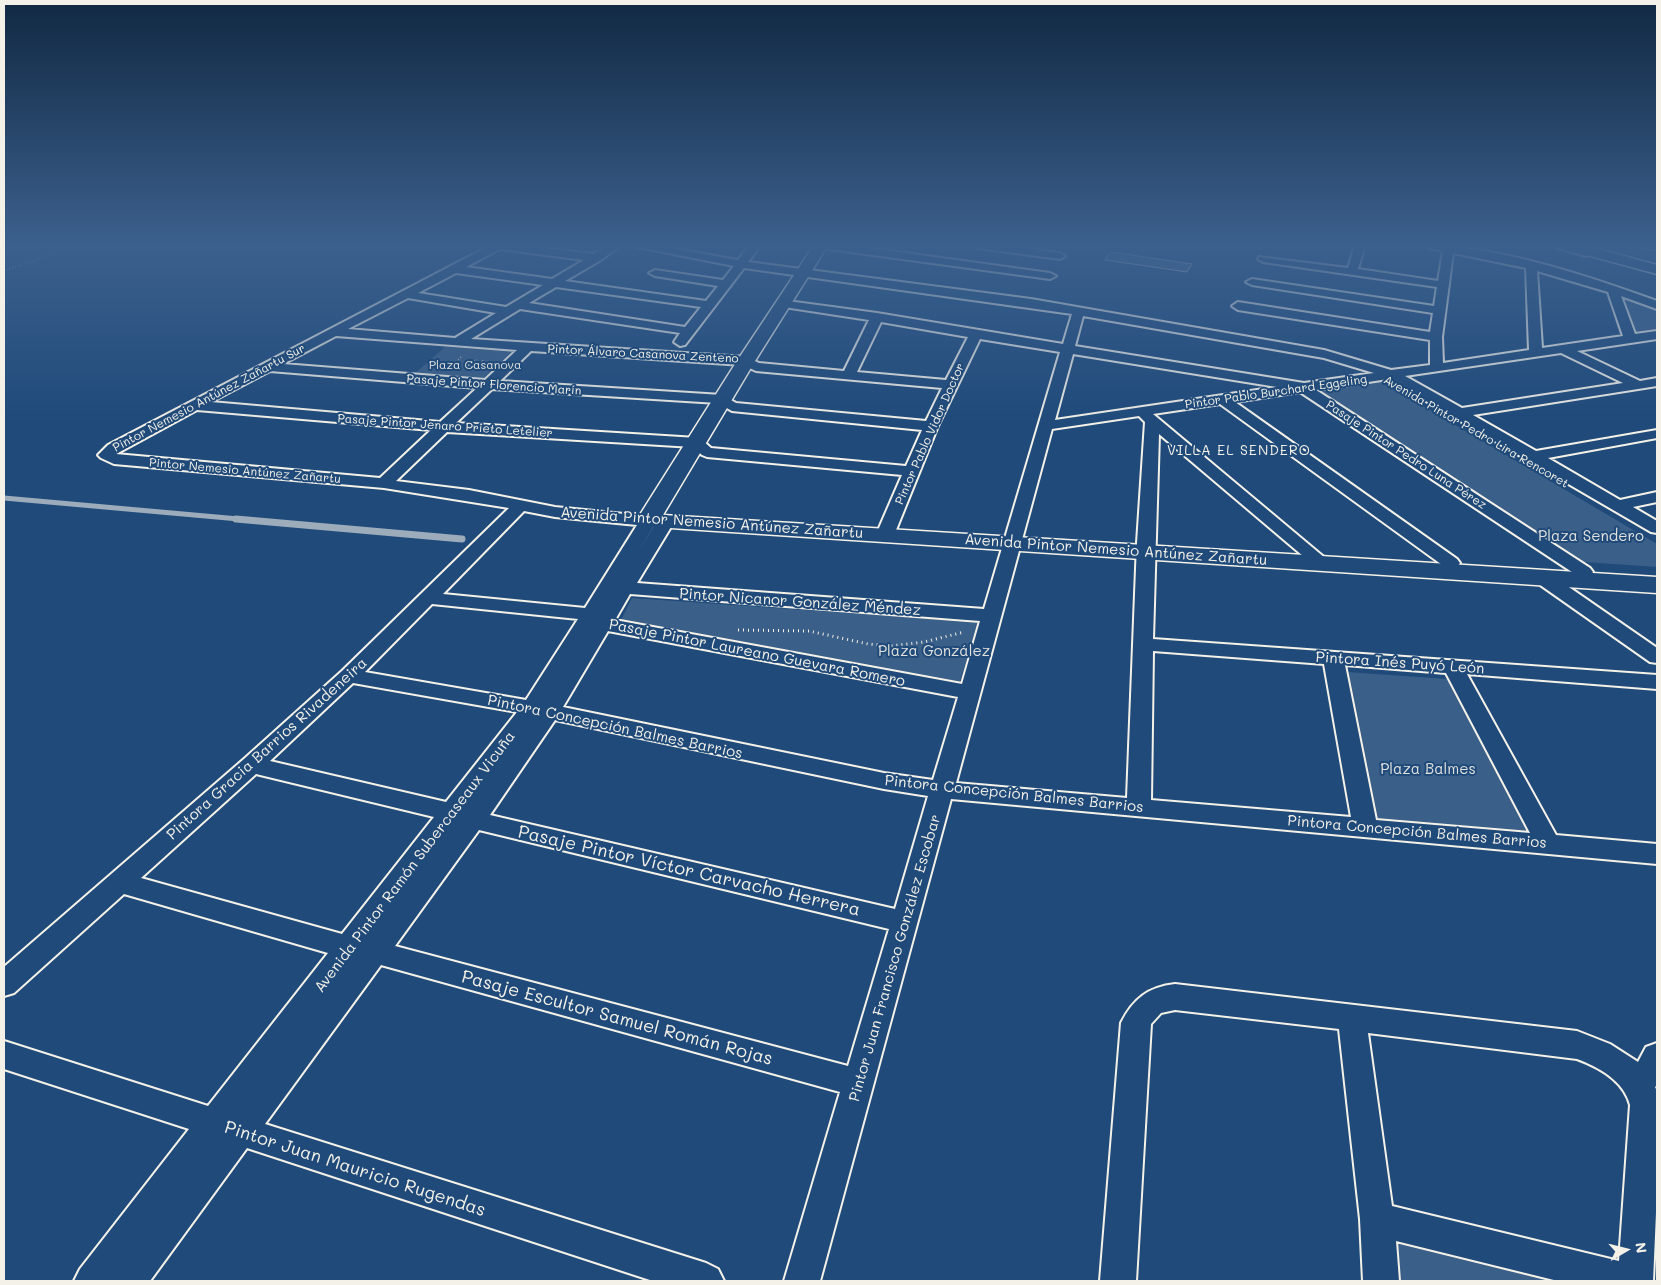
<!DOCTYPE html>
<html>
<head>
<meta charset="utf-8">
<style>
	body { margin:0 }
	#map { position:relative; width:1661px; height:1285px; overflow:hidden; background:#1f4a7a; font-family:Mali,sans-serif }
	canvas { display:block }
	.frame { position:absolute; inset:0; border:5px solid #f4f1e8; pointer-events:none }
	.north { position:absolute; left:1601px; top:1225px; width:50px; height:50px; -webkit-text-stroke:4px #1f4a7a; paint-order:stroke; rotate:82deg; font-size:14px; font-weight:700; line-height:20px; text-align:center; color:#f4f1e8 }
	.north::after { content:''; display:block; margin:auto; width:18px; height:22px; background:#f4f1e8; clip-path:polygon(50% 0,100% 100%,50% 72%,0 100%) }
</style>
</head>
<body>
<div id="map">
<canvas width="1661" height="1285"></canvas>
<div class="frame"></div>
<div class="north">N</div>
</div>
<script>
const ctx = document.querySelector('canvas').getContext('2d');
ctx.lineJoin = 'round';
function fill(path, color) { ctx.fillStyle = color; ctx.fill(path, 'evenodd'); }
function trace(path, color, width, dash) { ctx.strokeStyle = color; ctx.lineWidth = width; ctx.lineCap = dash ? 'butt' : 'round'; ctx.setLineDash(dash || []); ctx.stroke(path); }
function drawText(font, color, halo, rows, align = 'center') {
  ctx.font = font + ' Mali,sans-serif'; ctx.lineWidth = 4; ctx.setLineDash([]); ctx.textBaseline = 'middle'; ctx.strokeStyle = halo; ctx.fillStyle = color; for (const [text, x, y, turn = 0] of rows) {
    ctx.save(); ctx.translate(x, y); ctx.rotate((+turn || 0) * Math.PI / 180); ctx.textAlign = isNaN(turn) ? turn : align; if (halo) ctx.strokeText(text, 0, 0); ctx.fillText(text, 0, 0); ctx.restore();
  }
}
fill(new Path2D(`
	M1596 245 1657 248V261Z
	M1620 294 1657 308V331L1637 333Z
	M445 347 512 351 480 381 413 375Z
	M1379 380 1657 544V567L1584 562 1316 390Z
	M632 598 978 622 958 688 619 624Z
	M1347 672 1448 679 1533 838 1377 825Z
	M1392 1230 1558 1281H1395Z`), '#3a5f88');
trace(new Path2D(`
	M4 498 250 520`), '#9cacbb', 5);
trace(new Path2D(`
	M236 519 462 539`), '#9cacbb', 7);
const building = new Path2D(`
	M1111 252 1192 264 1187 272 1105 260Z`);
fill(building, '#4d6e92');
trace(building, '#f4f1e8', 1);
const street = new Path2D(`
	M491 245H520L593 254 608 245H621L601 260 565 281 706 301 718 286 655 276 649 273 655 270 723 280 734 266 627 245H653L738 260 750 245H761L748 262 1031 299 1324 350 1391 370 1430 365V340L1238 310 1232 306 1238 302 1430 332 1433 313 1252 285 1246 282 1252 279 1434 306 1437 287 1263 262 1258 259 1259 257 1348 268 1355 245H1365L1358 269 1438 281 1443 251 1417 245C1496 245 1582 274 1657 301V309L1621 296 1635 334 1657 331V339L1577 351 1640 381 1657 378V386L1473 415 1536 451 1657 430V438L1548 458 1620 500 1657 492V502L1633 507 1657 521V533L1651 532 1388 379 1316 390 1590 568 1593 572 1590 576H1578L1300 392 1235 402 1457 559 1460 563 1457 567H1445L1220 404 1153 414 1331 563 1328 567H1316L1159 434 1153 639 1657 675V689L1467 674 1556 835 1657 844V864L951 799 820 1281H784L840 1092 381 965 265 1124 706 1263 718 1269 724 1281H653L247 1148 150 1281H74L80 1269 189 1129 4 1069V1041L208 1106 328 953 124 894 14 993 4 996V967L244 759 342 671 509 508 384 488 114 464 101 458 98 455 108 445ZM500 249 584 260 552 279 466 267ZM1453 253 1526 268 1529 350 1443 363 1442 337ZM744 268 1072 314 1063 344 877 313 780 300 778 303 784 307 869 320 844 371 759 363 746 357 471 339 520 309 680 333 674 342 680 346 685 345ZM1537 271 1608 292 1623 336 1542 348ZM456 273 543 285 506 307 418 293ZM556 287 701 307 685 327 529 303ZM408 298 496 313 455 338 348 329ZM1083 316 1324 358 1374 373 1304 383 1075 346ZM881 322 968 337 946 380 857 372ZM336 336 517 350 485 380 283 364ZM980 339 1060 352 984 609 637 583 674 522 671 518H659L634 558 657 521 654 517 555 507 469 490 396 481 447 432 693 447 702 455 707 457 902 475 876 535 879 539H891L894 535 938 426ZM531 351 743 365 756 371 942 388 926 421 736 403 722 395 500 381ZM1561 353 1623 383 1462 408 1405 376ZM1073 354 1277 387 1055 420ZM270 371 477 388 440 422 211 402ZM492 389 718 403 732 411 922 430 906 466 711 448 702 440 697 438 456 423ZM197 410 431 430 380 478 116 454ZM1139 416 1145 422 1137 543 1127 798 956 783 1052 429ZM524 511 555 517 637 525 585 608 443 594ZM630 594 980 621 962 684 615 620ZM432 604 578 619 526 700 365 672ZM608 631 958 697 933 780 884 773 563 707ZM1153 651 1324 664 1351 817 1151 800ZM1345 665 1446 673 1530 833 1376 820ZM353 683 517 712 446 802 270 761ZM555 720 884 789 928 796 895 909 490 815ZM256 774 434 817 342 934 141 878ZM479 830 889 929 848 1066 395 946Z
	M816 245H848L1050 273 1056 276 1050 279 821 248Z
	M972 245H1004L1060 253 1065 256 1060 259 977 248Z
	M1547 245H1567L1591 253 1586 256Z
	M1543 572 1550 574 1657 648V663L1650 662 1536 582 1534 578 1536 574Z
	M1175 984 1577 1031 1610 1044 1638 1062 1646 1047 1657 1043V1085L1655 1087 1657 1091V1190L1653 1281H1558L1396 1241 1399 1281H1363L1360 1219 1339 1029 1175 1010 1161 1013 1151 1024 1136 1281H1100L1121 1023C1133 999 1148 987 1175 984ZM1368 1033 1577 1059C1599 1067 1624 1081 1630 1105L1619 1261 1392 1206Z`);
const secondary = new Path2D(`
	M814 245H828L755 361 663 515 1657 577V593L640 526 636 521 737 361Z
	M1638 245H1657V250L1640 248Z`);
const primary = new Path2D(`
	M1559 245H1584L1657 265V274L1561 248Z`);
trace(street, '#f4f1e8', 4);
trace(secondary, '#f4f1e8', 3);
trace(primary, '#f4f1e8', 3);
trace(new Path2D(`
	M4 271 78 245
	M452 366 462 356
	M470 366 465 363 477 360
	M477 366 485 364 481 359`), '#f4f1e8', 2, [0.5, 2.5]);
trace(new Path2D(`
	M468 365 472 368 481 365`), '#f4f1e8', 2.5, [1, 3]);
trace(new Path2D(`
	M738 630 809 631 868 644 890 646 924 642 964 632`), '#f4f1e8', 3, [1, 4]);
fill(street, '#1f4a7a');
fill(secondary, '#1f4a7a');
fill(primary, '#1f4a7a');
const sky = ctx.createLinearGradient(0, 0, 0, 425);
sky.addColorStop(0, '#112943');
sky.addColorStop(0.58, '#3c608d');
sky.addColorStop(1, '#3c608d00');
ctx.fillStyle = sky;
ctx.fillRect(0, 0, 1661, 425);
drawText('12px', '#f4f1e8', '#1f4a7a', [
	["Pintor Álvaro Casanova Zenteno",643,354,3],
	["Pasaje Pintor Florencio Marín",494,385,4],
	["Pintor Pablo Burchard Eggeling",1276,392,-8],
	["Pintor Nemesio Antúnez Zañartu Sur",209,398,-28],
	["Pasaje Pintor Jenaro Prieto Letelier",445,426,4],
	["Avenida Pintor Pedro Lira Rencoret",1476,432,30],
	["Pintor Pablo Vidor Doctor",930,434,-66],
	["Pasaje Pintor Pedro Luna Pérez",1406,455,33],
	["Pintor Nemesio Antúnez Zañartu",245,471,5]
]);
drawText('12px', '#e1e2de', '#1f4a7a', [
	["Plaza Casanova",475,365]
]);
ctx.letterSpacing = '1px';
drawText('14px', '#f4f1e8', '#1f4a7a', [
	["VILLA EL SENDERO",1239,451]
]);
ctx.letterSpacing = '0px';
drawText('15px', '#f4f1e8', '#1f4a7a', [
	["Avenida Pintor Nemesio Antúnez Zañartu",712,523,4],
	["Avenida Pintor Nemesio Antúnez Zañartu",1116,550,4],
	["Pintor Nicanor González Méndez",800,602,4],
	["Pasaje Pintor Laureano Guevara Romero",757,653,11],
	["Pintora Inés Puyó León",1400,663,4],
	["Pintora Concepción Balmes Barrios",615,727,12],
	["Pintora Gracia Barrios Rivadeneira",267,749,-42],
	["Pintora Concepción Balmes Barrios",1014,794,6],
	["Pintora Concepción Balmes Barrios",1417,832,5],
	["Avenida Pintor Ramón Subercaseaux Vicuña",415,862,-53],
	["Pintor Juan Francisco González Escobar",895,958,-74]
]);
drawText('15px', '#e1e2de', '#1f4a7a', [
	["Plaza Sendero",1591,536],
	["Plaza González",934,651],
	["Plaza Balmes",1428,769]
]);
drawText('18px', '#f4f1e8', '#1f4a7a', [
	["Pasaje Pintor Víctor Carvacho Herrera",689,871,13],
	["Pasaje Escultor Samuel Román Rojas",617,1018,15],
	["Pintor Juan Mauricio Rugendas",355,1169,18]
]);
</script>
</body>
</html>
